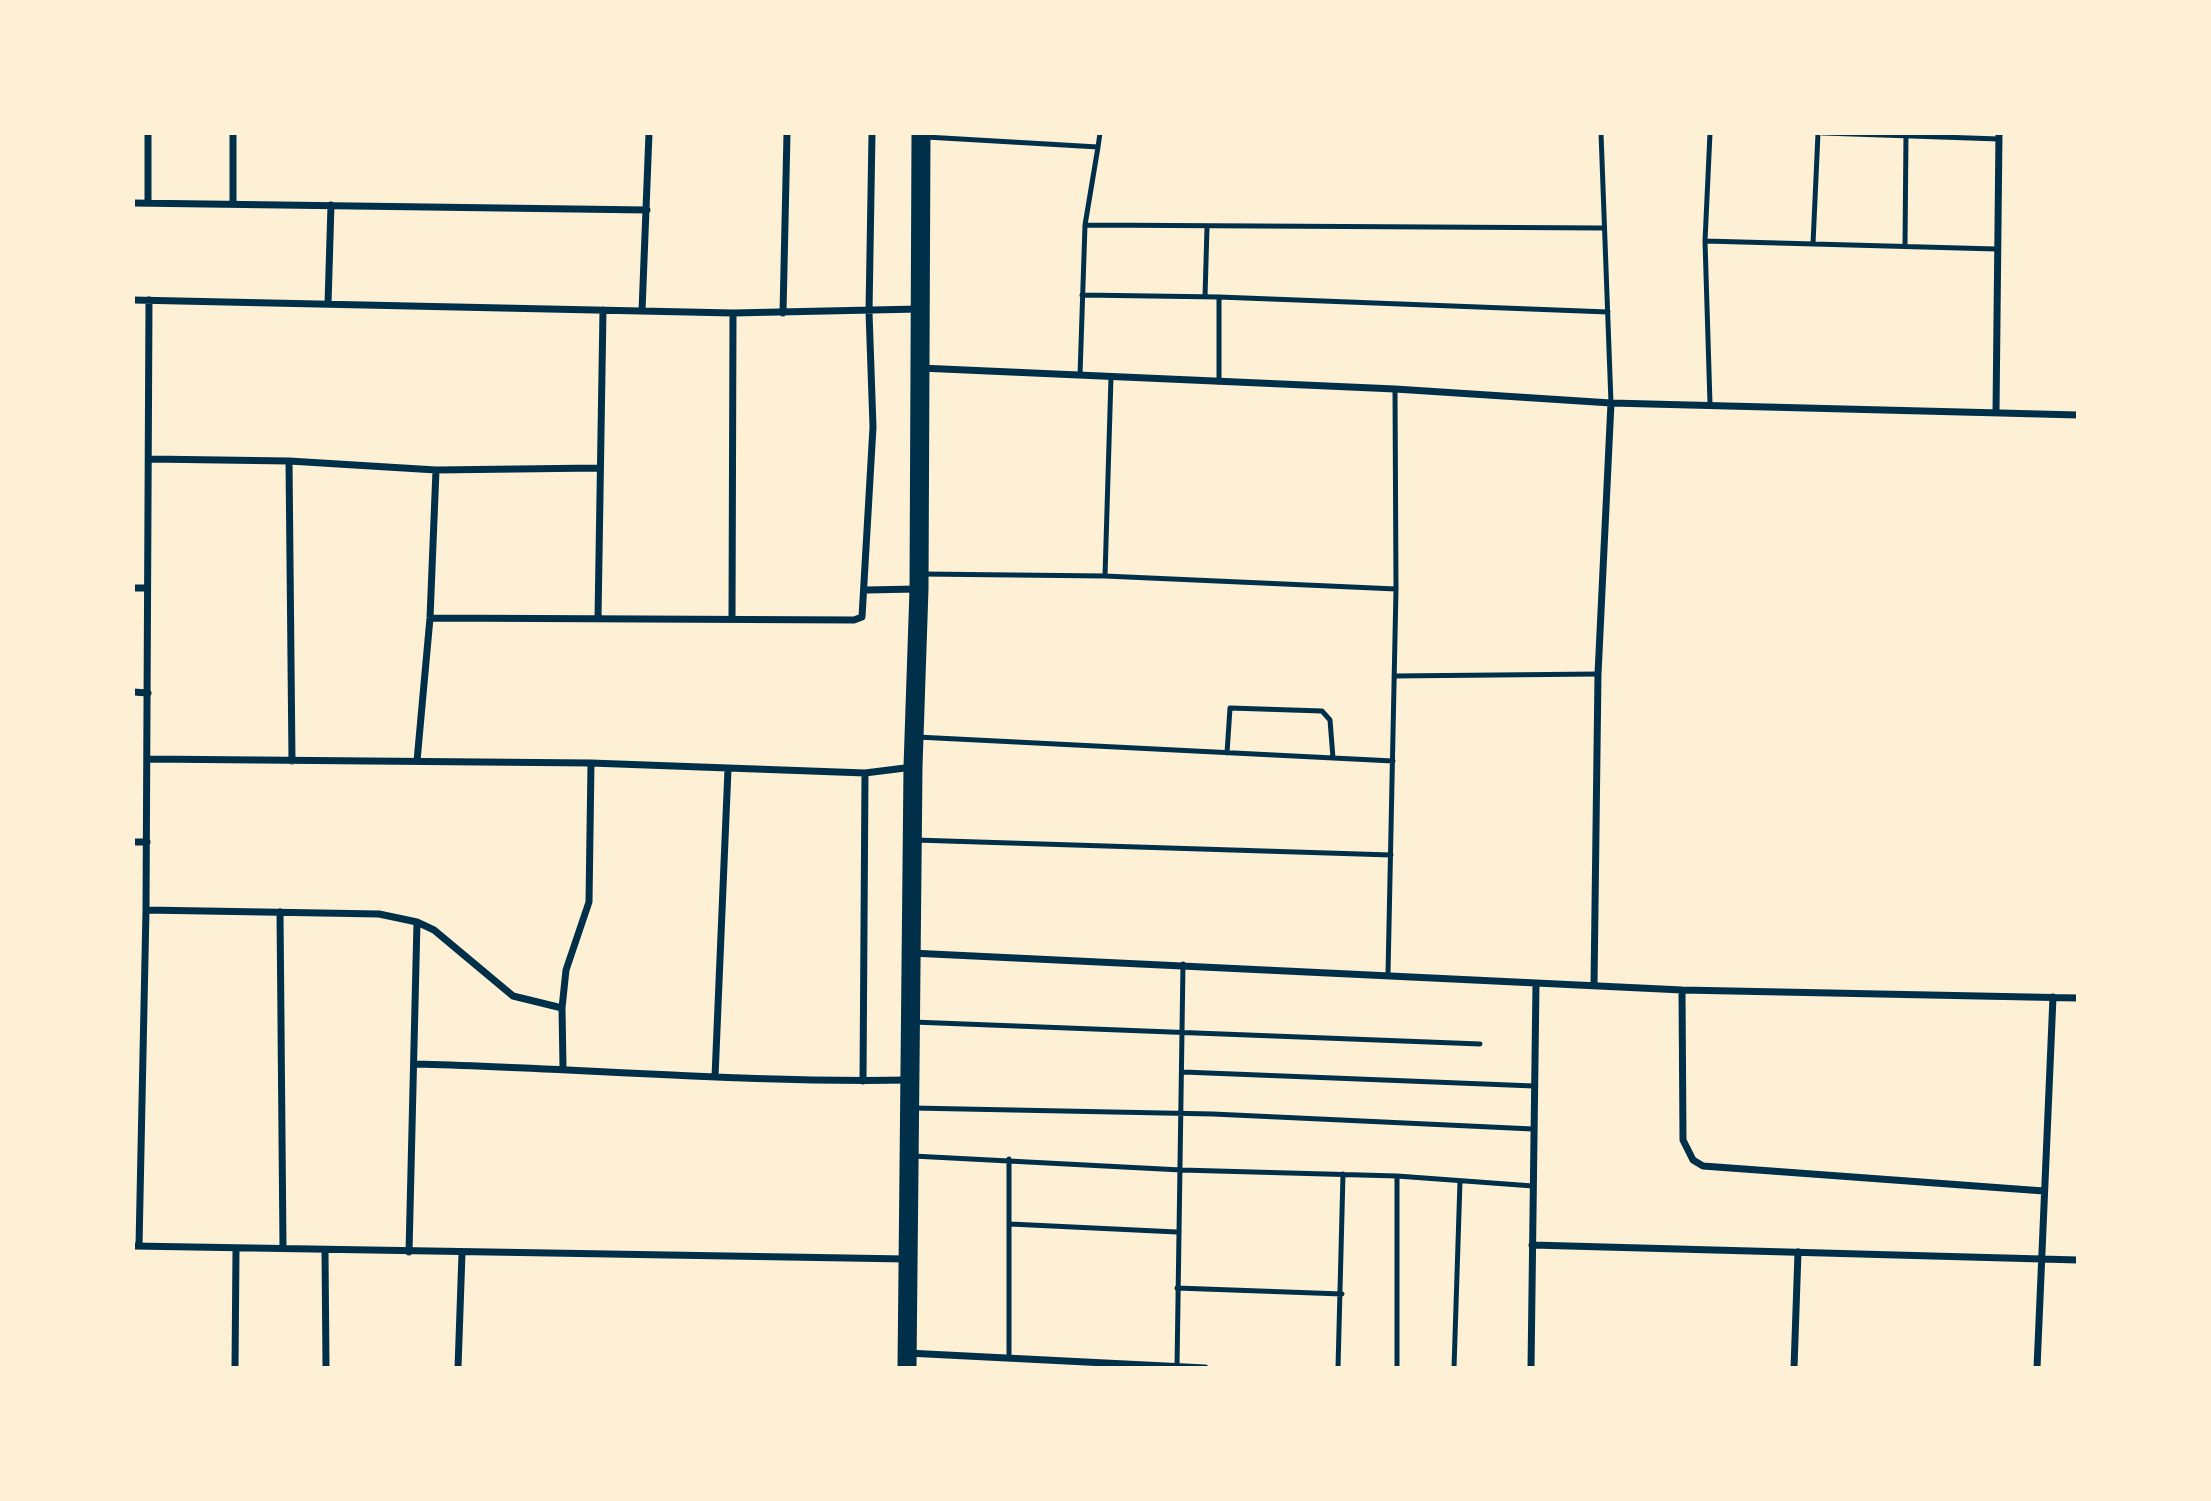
<!DOCTYPE html>
<html>
<head>
<meta charset="utf-8">
<style>
	body { margin:0 }
	#map { position:relative; width:2211px; height:1501px; overflow:hidden; background:#fdf0d5; font-family:"Public Sans",sans-serif }
	canvas { display:block }
	.frame { position:absolute; inset:0; border:135px solid #fdf0d5; pointer-events:none }
</style>
</head>
<body>
<div id="map">
<canvas width="2211" height="1501"></canvas>
<div class="frame"></div>
</div>
<script>
const ctx = document.querySelector('canvas').getContext('2d');
ctx.lineJoin = 'round';
function trace(path, color, width, dash) { ctx.strokeStyle = color; ctx.lineWidth = width; ctx.lineCap = dash ? 'butt' : 'round'; ctx.setLineDash(dash || []); ctx.stroke(path); }
trace(new Path2D(`
	M1601 133 1611 403
	M1710 133 1705 241 1710 404
	M1823 133 1999 139
	M926 137 1098 147 1100 133
	M1085 225 1602 228
	M1705 241 1996 249
	M1813 244 1818 133
	M1905 246 1906 133
	M1082 295 1219 297 1608 312
	M1205 297 1207 227
	M1080 375 1085 225 1098 147
	M1219 382V297
	M922 574 1105 576 1396 589
	M1105 576 1111 377
	M1394 676 1598 674
	M917 737 1393 761
	M1227 753 1230 708 1322 711 1330 720 1333 758
	M915 840 1391 855
	M1388 974 1396 589 1395 389
	M913 1022 1480 1044
	M1183 1072 1534 1086
	M913 1108 1213 1114 1533 1129
	M913 1156 1181 1170 1397 1176 1533 1186
	M1010 1224 1177 1232
	M1177 1288 1342 1294
	M1009 1357V1159
	M1177 1367 1183 964
	M1338 1368 1343 1174
	M1397 1368V1176
	M1454 1368 1460 1181`), '#003049', 5);
trace(new Path2D(`
	M133 203 647 210
	M148 203V133
	M233 203V133
	M133 300 733 313 919 309
	M328 304 331 205
	M642 311 649 133
	M783 313 787 133
	M920 368 1395 389 1611 403 2078 415
	M1996 412 1999 133
	M150 459 289 461 436 470 598 468
	M289 461 292 761
	M133 588H147
	M866 590 917 589
	M430 618 854 620 862 617 873 427 869 312 872 133
	M598 618 603 310
	M732 618 733 313
	M133 692 148 693
	M147 759 591 763 865 773 913 767
	M417 761 430 618 436 470
	M133 842H147
	M146 910 379 914 417 922 434 930 513 996 562 1008
	M280 912 283 1248
	M911 953 1682 990 2078 998
	M1594 985 1598 674 1611 403
	M1682 990 1683 1140 1693 1160 1703 1166 2044 1191
	M416 1064C580 1068 745 1083 909 1080
	M563 1067 562 1008 566 970 589 902 591 763
	M715 1077 728 769
	M863 1081 865 773
	M1532 1245 2078 1260
	M133 1246 906 1259
	M139 1246 146 910 149 300
	M325 1250 326 1368
	M409 1252 417 922
	M907 1353 1205 1368
	M235 1368 236 1249
	M458 1368 462 1253
	M1531 1368 1536 983
	M1794 1368 1798 1252
	M2037 1368 2053 997`), '#003049', 7);
trace(new Path2D(`
	M907 1368 913 767 919 589 921 133`), '#003049', 19);
</script>
</body>
</html>
